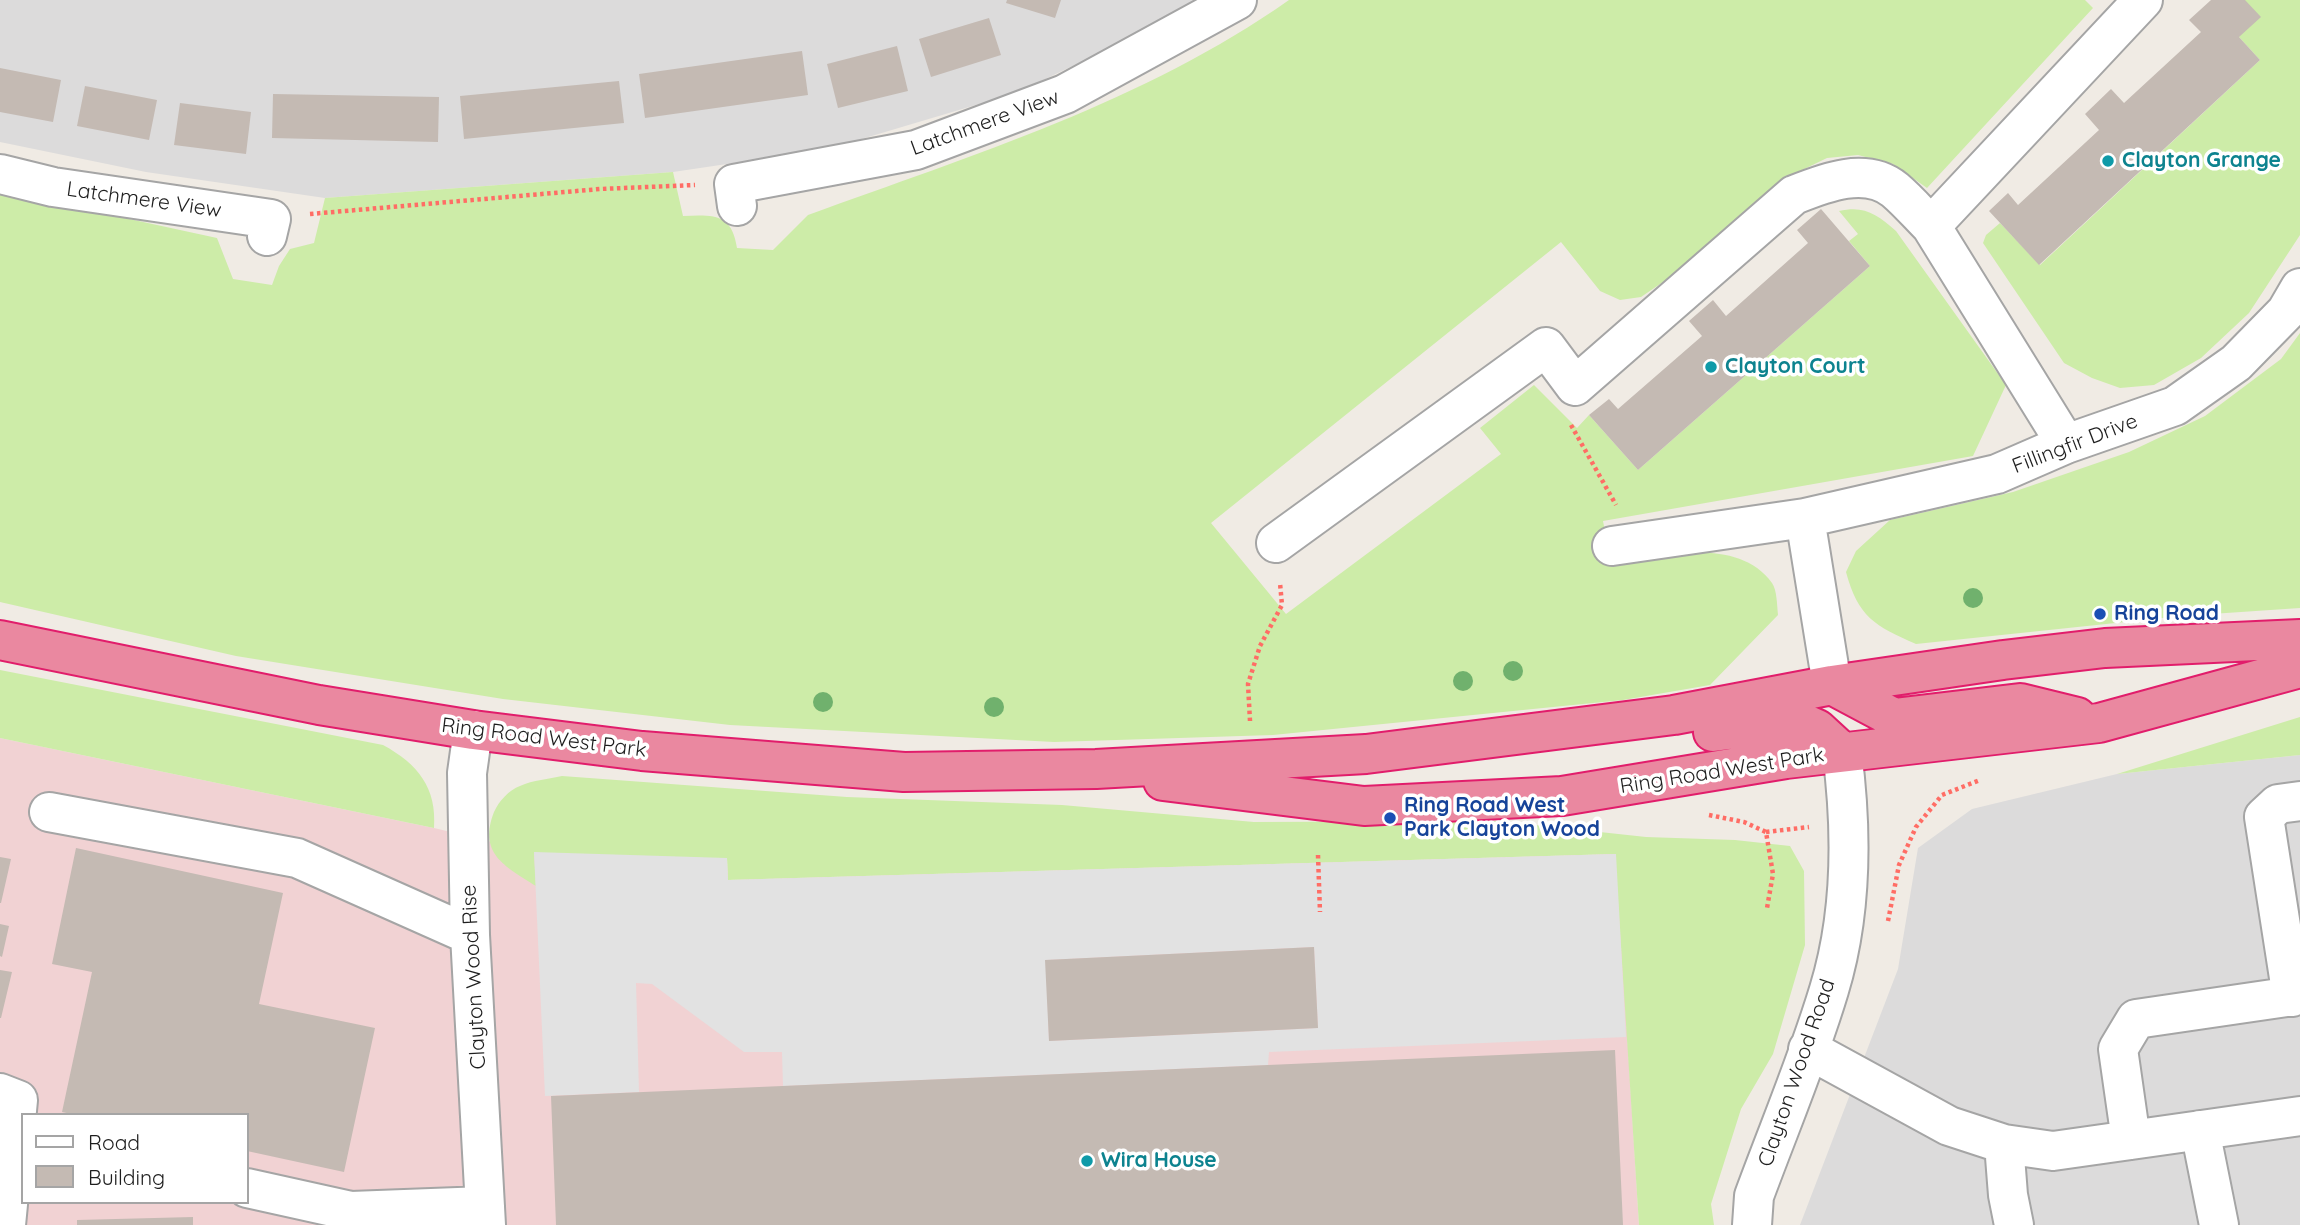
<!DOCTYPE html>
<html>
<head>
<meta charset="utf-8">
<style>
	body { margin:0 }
	#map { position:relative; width:2300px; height:1225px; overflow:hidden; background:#f0ebe4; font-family:Quicksand,sans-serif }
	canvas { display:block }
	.legend { position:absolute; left:21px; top:1113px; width:228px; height:91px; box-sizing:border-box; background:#fff; border:2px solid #a5a5a5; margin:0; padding:9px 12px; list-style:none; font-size:21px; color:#1e1e1e }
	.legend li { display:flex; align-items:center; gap:14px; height:35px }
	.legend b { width:35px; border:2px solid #a5a5a5 }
</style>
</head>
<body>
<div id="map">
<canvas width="2300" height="1225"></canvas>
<ul class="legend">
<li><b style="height:9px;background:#fff"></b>Road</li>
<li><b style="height:19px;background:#c4bab3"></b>Building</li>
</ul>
</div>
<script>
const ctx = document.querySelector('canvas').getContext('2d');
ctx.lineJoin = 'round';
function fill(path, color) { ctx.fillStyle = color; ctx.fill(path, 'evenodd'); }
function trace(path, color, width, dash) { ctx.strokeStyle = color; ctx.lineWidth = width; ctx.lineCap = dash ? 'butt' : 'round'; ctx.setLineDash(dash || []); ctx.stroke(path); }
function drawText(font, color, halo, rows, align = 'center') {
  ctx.font = font + ' Quicksand,sans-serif'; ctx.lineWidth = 7; ctx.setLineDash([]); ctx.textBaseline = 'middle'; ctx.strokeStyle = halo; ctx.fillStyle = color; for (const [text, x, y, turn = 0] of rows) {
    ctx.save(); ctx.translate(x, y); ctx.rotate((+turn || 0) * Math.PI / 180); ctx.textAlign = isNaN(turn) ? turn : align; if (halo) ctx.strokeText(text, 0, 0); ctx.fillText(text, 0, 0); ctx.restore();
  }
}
fill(new Path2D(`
	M0 0H1199L1131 38 1016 93 828 149 673 172 325 198 146 172 0 142Z
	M2300 755V1225H1800L1898 969 1918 848 1972 809 2117 774Z`), '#dcdbdb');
fill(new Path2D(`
	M0 738 434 828 534 852 727 858 728 880 1616 854 1639 1225H0ZM23 1115H247V1202H23Z`), '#f1d2d3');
fill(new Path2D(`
	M1289 0H2085L2093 8 1927 188 1893 164 1858 155 1827 158 1796 173 1666 280 1641 297 1620 300 1600 291 1561 242 1211 523 1286 614 1501 454 1480 428 1534 385 1577 428 1589 415 1638 470 1870 266 1849 241 1858 234 1839 211C1864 205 1877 214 1896 231L2006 385 1973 456 1603 521 1611 562C1660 557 1737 535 1772 583 1777 590 1777 605 1778 615L1710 685 1623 700 1273 735 1054 742 730 725 503 699 236 656 0 602V191L217 238 233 279 272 285 279 266 290 249 314 243 325 198 673 172 683 216C713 215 732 213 737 248L773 250 808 215C973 155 1144 102 1289 0Z
	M2245 0H2300V235L2249 313 2201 358 2154 385 2120 388 2092 378 2064 363 1983 243 1986 235 2000 223 2040 265 2260 60 2239 37Z
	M2300 333V608L2182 616 1916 644C1875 626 1858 617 1846 572L1856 551 1890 520 2013 492 2129 452 2205 416 2281 359Z
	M0 670 383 745C418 764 437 788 434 828L0 738Z
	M2300 717V755L2117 774Z
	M562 776 847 797 1062 805 1254 822 1498 821 1646 837 1735 840 1790 846 1804 871 1805 945 1773 1054 1741 1109 1711 1204 1714 1225H1639L1615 854 728 880 727 859 534 853 536 886C504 866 478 853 494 812 499 801 509 790 520 786 533 780 549 779 562 776Z`), '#cdeca8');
fill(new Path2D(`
	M534 852 727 858 728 880 1616 854 1626 1037 1269 1052 1268 1065 783 1086 782 1052H744L652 984 636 983 639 1092 545 1096ZM1314 947 1318 1028 1049 1041 1046 960Z`), '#e2e2e2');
fill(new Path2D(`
	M1007 0H1061L1055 18 1006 3Z
	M2211 0H2245L2261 17 2239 37 2260 60 2039 265 1989 211 2008 193 2018 205 2099 130 2085 114 2111 89 2124 103 2201 32 2189 20Z
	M989 18 1001 55 931 77 919 39Z
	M897 46 908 91 838 108 827 64Z
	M802 51 808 95 645 118 639 74Z
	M0 68 61 80 53 122 0 112Z
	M619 81 624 123 464 139 460 96Z
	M85 86 157 100 149 140 77 126Z
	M273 94 439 97 438 142 272 138Z
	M180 103 251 112 246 154 174 145Z
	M1821 209 1870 266 1638 470 1589 415 1609 399 1618 409 1702 336 1689 321 1713 300 1726 316 1808 243 1797 230Z
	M76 848 283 893 259 1004 375 1028 344 1172 247 1151V1115H76L62 1112 92 972 52 964Z
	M0 857 11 859 1 903H0Z
	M0 924 9 926 2 957 0 956Z
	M1314 947 1318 1028 1049 1041 1045 960Z
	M0 970 12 972 1 1018H0Z
	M1615 1050 1623 1225H556L551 1096Z
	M193 1217V1225H77V1220Z`), '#c4bab3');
const minor = new Path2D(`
	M0 174 53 187 271 219 267 236
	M737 206 734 184 916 150 1065 94 1237 0
	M2066 444 1931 226 2143 0
	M1276 543 1546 347 1575 386 1794 195C1824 183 1866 166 1895 190 1908 201 1919 214 1931 226
	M1612 546 1805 518
	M1832 685 1805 518 1997 474 2066 444 2175 406 2236 363 2286 312 2300 288
	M473 730 467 773 470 935 486 1225
	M49 812 297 858 470 935
	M2292 997 2264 817 2278 804 2300 801
	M1808 1049 1949 1126 2004 1144 2053 1151 2300 1116
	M0 1093 18 1100 6 1225
	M2200 1130 2219 1225
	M2131 1140 2118 1049 2136 1019 2300 995
	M2004 1144 2008 1195 2014 1225
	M247 1188 351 1211 485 1206
	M1752 1225 1754 1196C1779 1128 1808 1060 1829 990 1852 915 1852 829 1842 752`);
const highway = new Path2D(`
	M0 640 319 705 473 730 642 751 904 772 1096 769 1366 754 1674 715 1832 685 2003 660 2105 648 2300 639
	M1832 685 1894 718 2020 703 2077 717
	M1713 732 1799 721 1817 729 1842 752
	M1163 781 1364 806 1562 796 1786 759 2099 723 2300 668`);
trace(minor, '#a5a5a5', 42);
trace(highway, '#e11d6b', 42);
trace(new Path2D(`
	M310 214 600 189 695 185
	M1571 425 1616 505
	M1250 721 1248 684 1260 646 1282 605 1280 583
	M1709 815 1744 822 1766 832 1773 874 1767 908
	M1766 832 1809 827
	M1318 855 1320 912
	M1888 921 1899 865 1916 827 1942 795 1980 780`), '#ff6d65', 4.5, [3.5, 3.5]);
trace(minor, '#fff', 38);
trace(highway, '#ea88a0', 38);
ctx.fillStyle = '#70b16d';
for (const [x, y] of [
	[1973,598],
	[1513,671],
	[1463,681],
	[823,702],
	[994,707]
]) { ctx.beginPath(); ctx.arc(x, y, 10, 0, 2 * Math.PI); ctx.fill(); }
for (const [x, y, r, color] of [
	[2108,161,7,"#0f9aa8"],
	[1711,367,7,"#0f9aa8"],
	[2100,614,7,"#1a4fb4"],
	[1390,818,7,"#1a4fb4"],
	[1087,1161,7,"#0f9aa8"]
]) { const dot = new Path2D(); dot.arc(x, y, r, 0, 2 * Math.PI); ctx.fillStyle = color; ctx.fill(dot); trace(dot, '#fff', 2.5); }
drawText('21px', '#1e1e1e', '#fff', [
	["Latchmere View",985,123,-20],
	["Latchmere View",144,200,8],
	["Fillingfir Drive",2075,444,-21],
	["Ring Road West Park",544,738,7],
	["Ring Road West Park",1722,771,-9],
	["Clayton Wood Rise",474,977,-93],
	["Clayton Wood Road",1797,1073,-71]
]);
drawText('bold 21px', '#0d838f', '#fff', [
	["Clayton Grange",2122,161],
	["Clayton Court",1725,367],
	["Wira House",1101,1161]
], 'left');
drawText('bold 21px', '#164399', '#fff', [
	["Ring Road",2114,614],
	["Ring Road West",1404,806],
	["Park Clayton Wood",1404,830]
], 'left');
</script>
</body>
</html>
